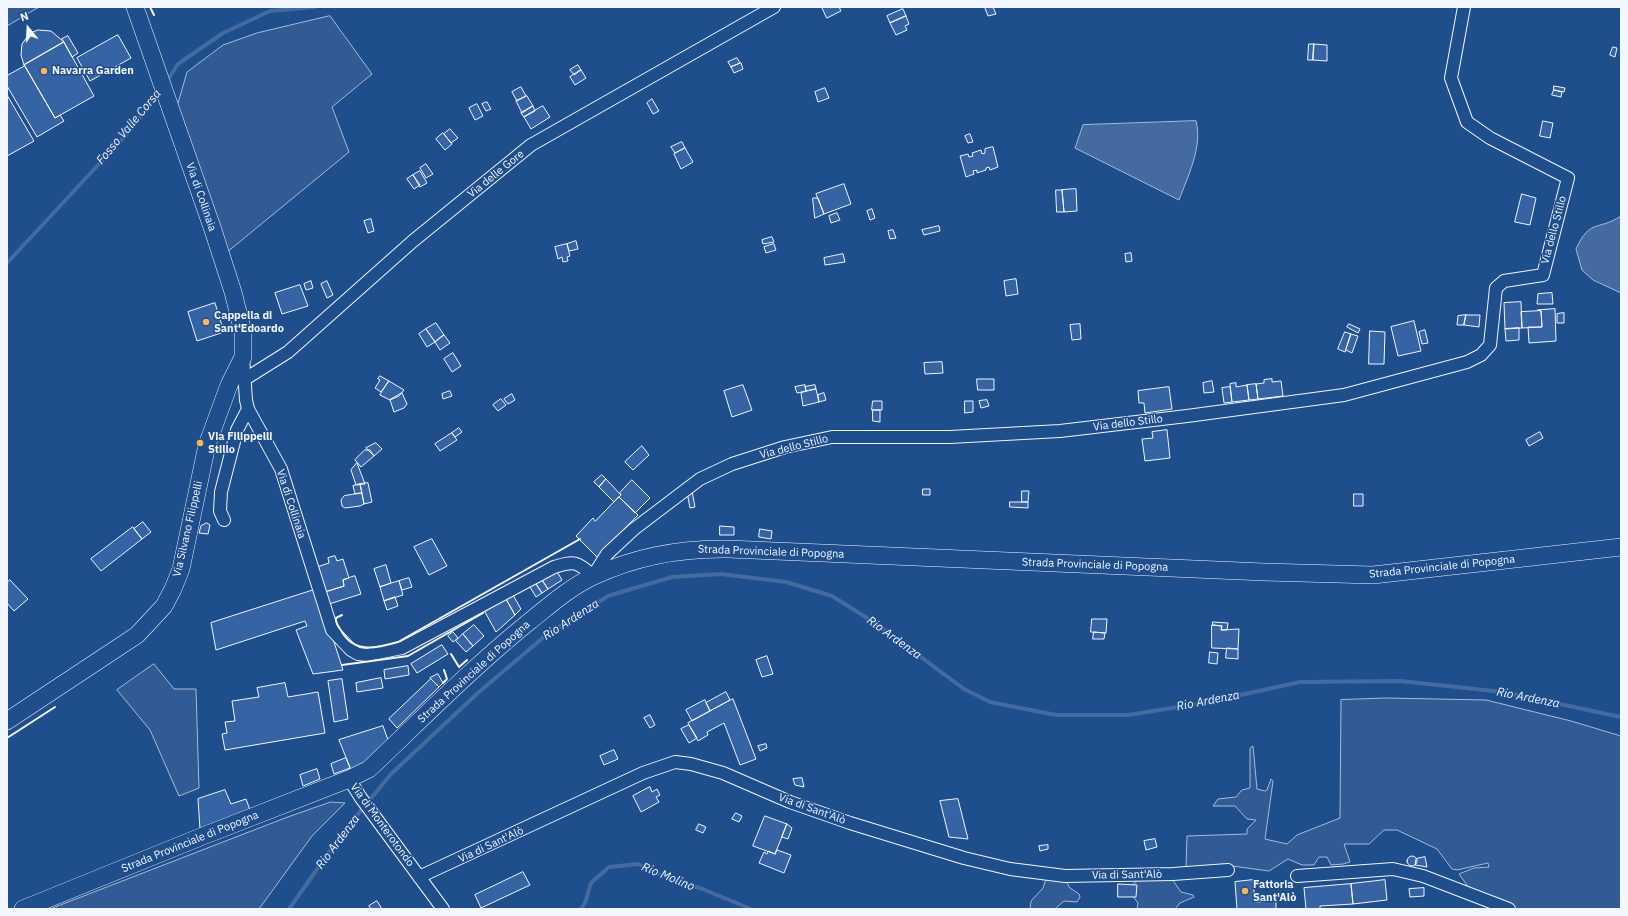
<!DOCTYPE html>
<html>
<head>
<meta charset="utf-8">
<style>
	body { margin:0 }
	#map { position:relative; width:1628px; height:916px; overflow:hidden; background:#1f4e8c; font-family:"IBM Plex Sans",sans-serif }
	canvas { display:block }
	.frame { position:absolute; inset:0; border:8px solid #f2f6ff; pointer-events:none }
	.north { position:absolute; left:8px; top:8px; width:40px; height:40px; -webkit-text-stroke:3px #1f4e8c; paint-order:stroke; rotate:342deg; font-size:11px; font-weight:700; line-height:16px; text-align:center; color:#f2f6ff }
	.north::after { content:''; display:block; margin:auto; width:14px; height:18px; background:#f2f6ff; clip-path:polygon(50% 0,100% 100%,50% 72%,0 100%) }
</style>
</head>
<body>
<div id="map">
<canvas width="1628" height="916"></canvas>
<div class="frame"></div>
<div class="north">N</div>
</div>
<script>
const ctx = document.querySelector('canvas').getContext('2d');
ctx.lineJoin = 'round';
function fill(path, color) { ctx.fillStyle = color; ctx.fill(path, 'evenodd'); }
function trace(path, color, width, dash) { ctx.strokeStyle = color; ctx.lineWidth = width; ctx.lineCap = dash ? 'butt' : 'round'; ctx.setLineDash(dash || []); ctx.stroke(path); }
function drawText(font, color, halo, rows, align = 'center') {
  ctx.font = font + ' "IBM Plex Sans",sans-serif'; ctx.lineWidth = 3; ctx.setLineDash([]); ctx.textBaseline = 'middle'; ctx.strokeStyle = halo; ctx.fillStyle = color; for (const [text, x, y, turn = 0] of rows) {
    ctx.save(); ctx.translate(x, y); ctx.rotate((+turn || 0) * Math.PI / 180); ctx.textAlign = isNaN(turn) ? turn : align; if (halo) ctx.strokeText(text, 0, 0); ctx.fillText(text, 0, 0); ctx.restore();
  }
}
const built = new Path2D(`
	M7 7H39L7 26Z
	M330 16 372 74 332 107 349 152 226 253 176 110 187 72 223 45 257 33Z
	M154 664 174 689H196L199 788 179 796 150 730 117 690Z
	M1386 698 1486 700 1571 721 1621 736V909H1516L1511 905 1469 888 1459 874 1474 868 1489 867 1488 863 1457 870 1452 869 1437 849 1397 830H1384L1369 844H1344L1350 862 1343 864 1331 865 1327 857H1319L1314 865H1302L1288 859 1269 871 1232 866 1186 868 1187 836 1247 834V829L1256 820 1247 819 1235 806H1213L1218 799 1236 797 1242 790 1250 788V748L1253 746 1257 789 1265 791 1267 790 1271 779 1273 781 1265 839 1287 844 1297 835 1340 818 1341 700Z
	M331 802 345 803 312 836 259 909H50L285 818Z
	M1064 878 1070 888 1079 894 1080 897 1077 902 1064 901 1055 909H1030L1031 901 1043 888 1046 879Z
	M1172 879 1181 892 1193 895 1194 897 1180 903 1175 909H1137L1138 903 1131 894V886L1138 880Z`);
fill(built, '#305b95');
trace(built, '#a8bbd7', 1);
const water = new Path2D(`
	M1196 121C1203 146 1188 176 1179 200L1075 148 1083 125Z
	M1621 216V293L1593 280 1582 270 1576 249C1590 218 1599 231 1621 216Z`);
fill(water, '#446ba0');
trace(water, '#a8bbd7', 1);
trace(new Path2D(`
	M167 81 178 64 223 33 270 11 315 7
	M7 263 127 134 160 92
	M289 909 344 831 391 774 479 692 545 636 608 596 672 577 721 574 786 582 832 596 875 623 964 689 990 702 1056 715H1128L1204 703 1300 682 1400 681 1503 692 1621 717
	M581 909 585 903 591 883 609 867 638 864 667 878 700 888 751 909`), '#446ba0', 4);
const building = new Path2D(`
	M822 7H839L841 11 827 18Z
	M993 7 996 14 988 16 985 8Z
	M903 9 906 16 890 23 887 16Z
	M906 16 909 24 905 26 907 30 896 35 890 23Z
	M38 30 51 31 64 42 24 65 21 55 22 44 29 34Z
	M118 35 131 58 90 81 77 58Z
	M68 36 78 53 72 57 62 39Z
	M64 42 94 96 55 118 24 65Z
	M1309 44H1314L1313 60H1308Z
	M1314 44 1327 45V61L1313 60Z
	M1613 47 1617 48 1615 57 1610 55Z
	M737 58 740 63 731 67 728 62Z
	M741 63 743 69 734 73 731 67Z
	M578 65 581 70 574 75 570 70Z
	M25 66 55 118 60 115 64 121 37 137 7 86V76Z
	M581 70 586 78 575 85 570 77Z
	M1554 86 1565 88 1564 92 1554 90Z
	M521 87 526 96 517 101 512 92Z
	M825 88 829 98 818 102 815 92Z
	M1554 90 1562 92 1561 97 1552 95Z
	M7 95 34 141 7 156Z
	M527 96 533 106 522 113 516 101Z
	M652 99 659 111 653 114 647 103Z
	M487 102 491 109 486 111 482 104Z
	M477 104 483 116 475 120 469 108Z
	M533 106 535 111 524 117 521 113Z
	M543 106 550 117 531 129 524 117Z
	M1543 121 1553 123 1550 138 1540 136Z
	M450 129 458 138 451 143 444 134Z
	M443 133 452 144 445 150 436 139Z
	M970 134 973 142 968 143 965 136Z
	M682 142 685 148 675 153 671 147Z
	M993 147 998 167 990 170 989 167 986 168V170L977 173V170L973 171 974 174 966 177 960 156 968 154 969 157 973 156 972 153 981 150 982 154 985 153V149Z
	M685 148 693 162 681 169 674 154Z
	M426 164 433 174 426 178 420 168Z
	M420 171 427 183 420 187 413 175Z
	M413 175 420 185 414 189 407 179Z
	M844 184 851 204 824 214 816 194Z
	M1076 189 1077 211 1064 212 1062 190Z
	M1056 190H1062L1064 212H1057Z
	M1522 194 1536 198 1530 225 1515 222Z
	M813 198H818L824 214 815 218Z
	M872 209 875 218 870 220 867 211Z
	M837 213 840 220 831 223 829 216Z
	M371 219 374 231 368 233 364 221Z
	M939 226 940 231 924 235 922 230Z
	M893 230 896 238 890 239 888 231Z
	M772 237 774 242 763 244 762 240Z
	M576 241 578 249 569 251 567 244Z
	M567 244 570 256 567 257 568 261 563 262 562 257 558 259 555 247Z
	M774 244 776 250 766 253 764 247Z
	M1131 253 1132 261 1126 262 1125 254Z
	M843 254 845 262 825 265 824 258Z
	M1016 279 1018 294 1006 296 1004 281Z
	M311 281 313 288 306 290 304 284Z
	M327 281 333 295 327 298 321 284Z
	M300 285 308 306 282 314 275 293Z
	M1552 293 1553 304H1537L1538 294Z
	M1521 302 1522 328 1505 329 1504 303Z
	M215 303 224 332 197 341 188 312Z
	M1555 309 1556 341 1529 343 1528 327H1542L1541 311 1538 310Z
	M1541 311 1542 327 1522 328 1521 312Z
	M1564 313V323H1557V314Z
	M1466 315H1480L1479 327 1464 325Z
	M1466 315 1464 325H1457L1458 316Z
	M1414 321 1421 351 1398 356 1391 327Z
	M436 323 444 335 435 342 426 329Z
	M1080 324 1081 339 1072 340 1070 325Z
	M1349 324 1360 329 1358 333 1347 327Z
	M1519 328V340L1506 341 1505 329Z
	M426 329 435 342 427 347 419 334Z
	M1425 330 1428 343 1422 344 1419 332Z
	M1370 331 1385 332 1384 364H1369Z
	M1345 332 1351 334 1345 352 1338 349Z
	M1351 334 1358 336 1352 353 1346 350Z
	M444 335 450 343 440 350 435 342Z
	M453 353 461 366 452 372 444 359Z
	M942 362 943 373 925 374 924 363Z
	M380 376 389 381 381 392 375 388 380 380 378 379Z
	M977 379H994V390H978Z
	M1272 379V382L1281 381 1283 396 1258 399 1256 384 1264 383V380Z
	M389 381 404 390 399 396 390 400 380 395Z
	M1212 381 1214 392 1204 393 1203 383Z
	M1236 383V387L1247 385 1249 400 1232 402 1230 384Z
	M1256 384 1258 399 1249 400 1247 385Z
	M743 385 752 410 732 417 724 391Z
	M805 385 806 391 797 393 795 387Z
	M815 385 816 389 806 391 805 387Z
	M1169 387 1172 409 1145 413 1144 403H1139L1138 391Z
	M1230 387 1232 402 1224 403 1222 388Z
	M816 389 819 402 803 406 801 393Z
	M450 391 452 396 443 399 442 394Z
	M402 393 407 404 404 408 394 412 390 400Z
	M824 393 826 400 819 402 818 395Z
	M512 394 515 400 508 404 504 399Z
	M501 399 506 405 498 411 493 405Z
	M987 400 989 406 981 408 979 401Z
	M873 401H882V410H872Z
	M965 401H973V412L965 413Z
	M873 410H880V422L873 421Z
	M459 428 462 432 455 437 452 433Z
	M1167 430 1170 458 1145 461 1142 439 1153 438 1152 432Z
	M1540 432 1543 438 1529 446 1526 440Z
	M452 433 457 440 440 451 435 444Z
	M376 443 382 449 374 456 366 448Z
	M642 446 649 455 633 470 625 462Z
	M365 450H370L374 456 361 467 355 460Z
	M357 463 365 484 356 485 351 470Z
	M602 475 606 479 599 487 594 482Z
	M606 479 621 495 614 502 599 487Z
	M632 480 650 498 635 513 619 497 621 495 620 493Z
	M368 483 372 502 364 504 360 484Z
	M360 484 362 493 355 494 353 486Z
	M923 489H930V495H923Z
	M692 491 695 507 690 508 687 492Z
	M1022 491H1029L1028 502H1022Z
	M362 493 364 504 360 506 345 508 342 506 341 500 344 496Z
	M1354 494H1363V506H1354Z
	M619 497 638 515 597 557 576 536 593 518 595 521Z
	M1010 502H1028V508L1010 507Z
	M143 522 151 532 142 539 134 529Z
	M207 523 210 525 208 534 199 533 201 526Z
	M720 526 734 527V535H720Z
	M133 527 142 539 101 571 91 559Z
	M760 529 772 531 771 539 759 537Z
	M432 539 447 566 429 575 414 547Z
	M335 556 337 561 343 559 349 578 343 580 344 586 325 592 317 567 329 563 328 558Z
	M386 565 391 583 380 587 374 569Z
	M556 570 562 580 548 589 542 580Z
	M355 576 361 594 329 604 325 592 344 586 343 580Z
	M409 578 412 587 402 590 399 581Z
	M10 580 28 599 14 611 7 603V583Z
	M542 580 548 589 542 593 536 584Z
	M399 581 403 595 384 601 380 587Z
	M536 584 542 593 536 597 530 587Z
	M317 589 343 670 313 674 296 630 307 626 305 621 216 650 211 623Z
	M513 595 521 609 515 615 506 599Z
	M395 597 398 606 387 610 384 601Z
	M506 599 515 615 496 632 485 612Z
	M1092 619H1107L1106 633 1091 632Z
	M1213 622 1228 623 1227 630H1221L1222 626 1213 625Z
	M474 625 484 636 473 646 463 634Z
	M1212 625 1222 626 1221 630 1239 629 1238 649 1212 648Z
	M453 632 458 638 453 642 448 636Z
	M1094 632 1105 633 1104 639H1093Z
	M463 634 473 646 466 652 456 641Z
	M442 645 448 654 417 673 411 664Z
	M1227 648 1238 649V659L1226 658Z
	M1210 652 1218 653 1217 664 1209 663Z
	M767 656 773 674 762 677 756 660Z
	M408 666 409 675 385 679 384 670Z
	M438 674 443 683 439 687 430 678Z
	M381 678 383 688 357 692 356 683Z
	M342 679 348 719 334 722 328 681Z
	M431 679 439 687 397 728 389 719Z
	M285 683 288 697 318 692 325 733 225 750 222 734 227 733 225 722 235 721 232 701 259 697 257 688Z
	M726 692 730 700 710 711 706 703Z
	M733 699 756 759 740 765 724 723 707 732 708 735 698 741 688 723Z
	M705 700 710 711 692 721 686 710Z
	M650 715 655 725 650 728 644 718Z
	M689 725 697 738 689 743 681 729Z
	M383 726 388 740 365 764 351 770 339 740Z
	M766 744 767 748 760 751 758 746Z
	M614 750 618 759 604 765 600 756Z
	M346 758 350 768 334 774 331 764Z
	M317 769 320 779 303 786 300 775Z
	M802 778 804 787 795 785 793 779Z
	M650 787 652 792 657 789 660 795 656 797 659 802 641 812 633 796Z
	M225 790 231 804 246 799 250 810 200 829 198 799Z
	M958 799 968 839 949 837 940 801Z
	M736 813 742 816 739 822 732 819Z
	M765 816 787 824 775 854 753 846Z
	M699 824 706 827 703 833 696 830Z
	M787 824 792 828 788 839 782 837Z
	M1155 839 1157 847 1146 850 1144 841Z
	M1048 845V849L1040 851 1039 846Z
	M777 850 791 855 784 873 759 863 764 852 767 854 768 851 775 854Z
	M1407 861a5 5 0 1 1 10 0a5 5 0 1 1-10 0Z
	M1425 857 1427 867 1415 865 1416 859Z
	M523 872 530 885 481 908 475 895Z
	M1253 880 1255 902 1276 901V909H1237L1235 882Z
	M1385 880 1387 900 1353 904 1351 884Z
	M1118 884 1137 885 1136 897H1118Z
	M1351 884 1353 904 1320 906V909H1306L1304 888Z
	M1424 888V896L1410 897 1409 889Z
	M377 901 382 909H371L369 906Z`);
fill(building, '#3563a3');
trace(building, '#f2f6ff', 1);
const street = new Path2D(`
	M243 357 246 400 248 409 281 469 332 630 351 650 358 654 367 655 402 648 554 567C574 561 577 561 593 576L607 554 634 529 700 479 732 464 785 447 832 437H950L1060 431 1187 416 1344 395 1467 362 1481 355 1490 345 1496 288 1504 281 1543 275 1568 178 1490 138 1467 122 1451 78 1464 7
	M245 379 288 352 413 241 531 145 774 7
	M224 520 220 511 221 492 237 430 248 409
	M349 779 361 798 443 909
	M1297 876 1393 869 1423 876 1509 909
	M419 877 643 773 675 762 691 764 723 773 790 802 850 823 964 858 1010 869 1065 876 1173 874 1228 870`);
const secondary = new Path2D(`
	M7 721 137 635 164 606 173 589 181 569 207 445 229 385 243 357V332L233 292 213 230 135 7
	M23 909 203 836 349 779 369 769C422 719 473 667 530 621 550 605 570 587 594 576 637 556 682 548 729 549L1264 572 1373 575 1621 547`);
trace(street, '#f2f6ff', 14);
trace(secondary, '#f2f6ff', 18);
trace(street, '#1f4e8c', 12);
trace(secondary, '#1f4e8c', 17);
trace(new Path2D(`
	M150 7 154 15
	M342 615 336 618C335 623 339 627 342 632 355 654 377 648 398 642L580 539
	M451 654 459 667 467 660
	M342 665 408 656 483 613
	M443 683 447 679 444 670
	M7 738 55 707`), '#f2f6ff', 2);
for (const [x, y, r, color] of [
	[44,71,4,"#ffb74d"],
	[206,322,4,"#ffb74d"],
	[200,443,4,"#ffb74d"],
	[1245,891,4,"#ffb74d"]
]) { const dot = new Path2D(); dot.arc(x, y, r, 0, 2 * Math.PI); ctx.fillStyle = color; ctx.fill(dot); trace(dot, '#1f4e8c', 1.5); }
drawText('bold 11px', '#f2f6ff', '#1f4e8c', [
	["Navarra Garden",52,71],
	["Cappella di",214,316],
	["Sant'Edoardo",214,329],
	["Via Filippelli",208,437],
	["Stillo",208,450],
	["Fattoria",1253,885],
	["Sant'Alò",1253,898]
], 'left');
drawText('11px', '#f2f6ff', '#1f4e8c', [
	["Via delle Gore",496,174,-39],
	["Via di Collinaia",201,197,71],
	["Via dello Stillo",1554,230,-75],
	["Via dello Stillo",1128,423,-7],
	["Via dello Stillo",794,447,-14],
	["Via di Collinaia",291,504,72],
	["Via Silvano Filippelli",188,529,-77],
	["Strada Provinciale di Popogna",771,552,2],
	["Strada Provinciale di Popogna",1095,565,2],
	["Strada Provinciale di Popogna",1442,567,-6],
	["Strada Provinciale di Popogna",474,672,-42],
	["Via di Sant'Alò",812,809,20],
	["Via di Monterotondo",382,825,54],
	["Strada Provinciale di Popogna",190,842,-22],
	["Via di Sant'Alò",491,845,-25],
	["Via di Sant'Alò",1127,875,-1]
]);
drawText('italic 12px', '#f2f6ff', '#1f4e8c', [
	["Fosso Valle Corsa",129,127,-50],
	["Rio Ardenza",571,620,-33],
	["Rio Ardenza",894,638,36],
	["Rio Ardenza",1528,698,11],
	["Rio Ardenza",1208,701,-11],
	["Rio Ardenza",338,842,-53],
	["Rio Molino",668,877,22]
]);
</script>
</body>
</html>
